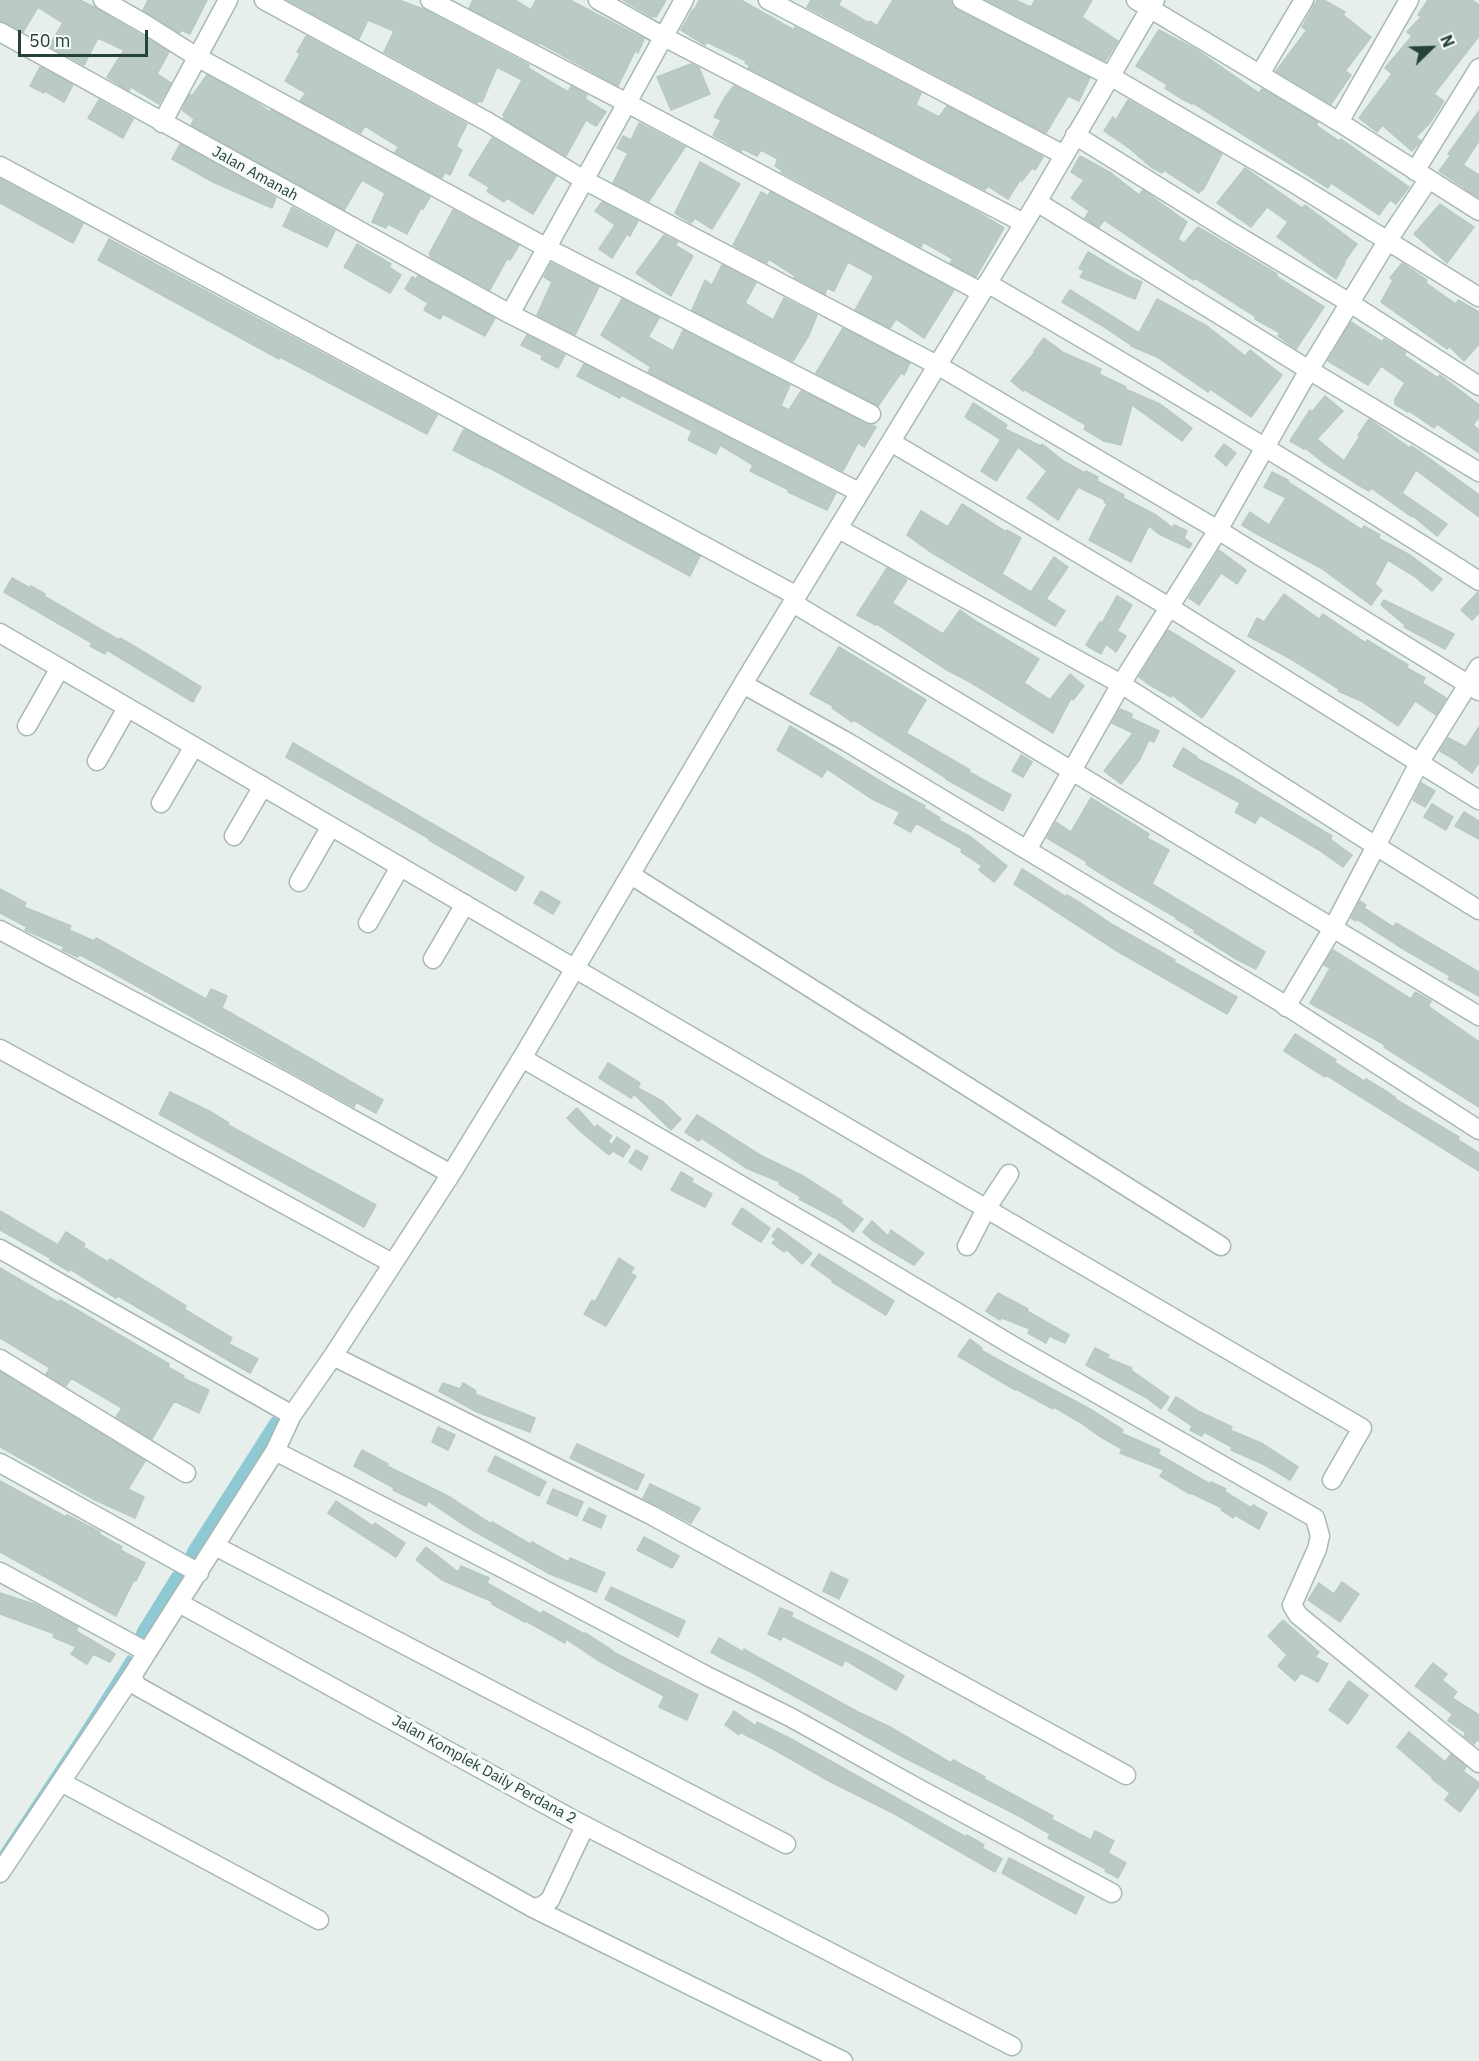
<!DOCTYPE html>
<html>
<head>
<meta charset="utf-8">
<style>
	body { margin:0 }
	#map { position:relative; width:1479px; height:2061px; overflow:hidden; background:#e6efeb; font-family:"IBM Plex Sans",sans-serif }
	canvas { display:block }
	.north { position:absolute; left:1401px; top:18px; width:60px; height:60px; -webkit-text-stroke:4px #f7fbf9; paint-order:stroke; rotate:67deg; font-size:16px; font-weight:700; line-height:24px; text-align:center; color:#24423a }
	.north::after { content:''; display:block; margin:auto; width:21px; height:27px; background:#24423a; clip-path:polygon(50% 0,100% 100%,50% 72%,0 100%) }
	.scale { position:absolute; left:18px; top:30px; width:130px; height:27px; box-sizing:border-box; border:3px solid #24423a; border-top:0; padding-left:8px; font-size:18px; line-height:21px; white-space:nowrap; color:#24423a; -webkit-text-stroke:4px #f7fbf9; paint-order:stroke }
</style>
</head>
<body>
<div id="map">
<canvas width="1479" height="2061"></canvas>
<div class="north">N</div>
<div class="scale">50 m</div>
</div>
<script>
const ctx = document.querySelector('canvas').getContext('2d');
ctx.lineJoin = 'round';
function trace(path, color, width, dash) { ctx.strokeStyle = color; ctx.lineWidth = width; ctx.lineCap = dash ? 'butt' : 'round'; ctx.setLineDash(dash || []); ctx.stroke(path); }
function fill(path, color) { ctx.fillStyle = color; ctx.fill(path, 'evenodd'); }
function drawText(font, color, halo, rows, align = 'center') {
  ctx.font = font + ' "IBM Plex Sans",sans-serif'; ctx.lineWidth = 6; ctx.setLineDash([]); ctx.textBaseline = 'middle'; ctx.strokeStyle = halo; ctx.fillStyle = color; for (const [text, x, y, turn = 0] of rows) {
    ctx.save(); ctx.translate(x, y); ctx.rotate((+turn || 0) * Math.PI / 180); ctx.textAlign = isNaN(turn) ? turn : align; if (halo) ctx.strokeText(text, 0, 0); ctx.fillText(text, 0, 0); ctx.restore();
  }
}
trace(new Path2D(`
	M0 1856 79 1737 129 1658`), '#8ec9d4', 5);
trace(new Path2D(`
	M195 1554 278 1424
	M145 1634 179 1579`), '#8ec9d4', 18);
const building = new Path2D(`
	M0 0H80L94 7 169 52 157 74 171 83 159 104 131 87 129 91 107 77 124 50 98 38 84 65 49 46 63 23 38 7 23 32 0 21Z
	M148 0H207L190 34 181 30 180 33 143 10Z
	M288 0H399L423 9 529 65 528 68 568 92 571 86 587 95 585 99 606 112 596 126 586 120 566 156 503 118 505 116 503 115 522 80 497 67 482 102 479 101 477 103 384 52 394 31 368 20 359 39Z
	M473 0H515L531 10 536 0H570L644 39 638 53 635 51 618 86 540 43 539 44 469 8Z
	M623 0H666L656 17 653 16 652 17Z
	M699 0H741L794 30 795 27 921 93 916 105 939 117 947 106 1043 157 1035 170 1032 168 1022 181 1020 180 1008 199 988 186 985 190 748 68 750 66 745 63 746 61 707 42 705 45 681 30 693 9 694 11Z
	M811 0H841L838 5 869 23 870 21 877 26 893 0H951L952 6 957 10 1090 78 1079 101 1068 96 1046 133 807 7Z
	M987 0H1015L1031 7 1035 0H1092L1082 17 1118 41 1105 61Z
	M1317 0H1324L1345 12 1343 15 1371 37 1345 71 1351 75 1331 104 1276 71 1307 30 1302 27Z
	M1428 0H1472L1479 5V36L1434 94 1444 101 1429 124 1416 137 1421 141 1412 151 1382 125 1377 132 1359 118 1392 74 1385 68 1412 36 1407 32 1421 17 1418 15Z
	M1159 30 1197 50 1259 93 1262 89 1318 122 1316 125 1339 141 1341 139 1409 187 1396 204 1390 200 1379 215 1331 183 1328 188 1193 103 1192 104 1182 99 1165 88 1168 85 1136 66Z
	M306 36 467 124 456 146 462 150 450 175 445 172 442 178 395 152 399 147 365 126 361 133 300 101 306 93 285 81 300 54 297 52Z
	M691 64 699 68 710 94 671 110 657 77Z
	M40 67 73 85 64 102 45 91 44 93 30 86Z
	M207 75 259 104 270 112 271 110 430 197 423 209 421 208 407 234 388 224 386 228 372 222 385 193 362 180 344 210 191 125 194 119 182 110 190 94 192 96Z
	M734 86 974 210 1004 228 976 277 950 263 953 259 923 242 921 247 781 172 782 170 775 166 778 159 761 150 757 156 743 149 741 151 713 135 721 120 714 117 725 97Z
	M99 100 133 119 123 138 88 118Z
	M1128 100 1222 154 1203 190 1202 189 1199 193 1164 170 1162 173 1151 167 1129 148 1104 131 1113 117 1116 120Z
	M1479 111V141L1463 165 1479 175V198L1439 171 1451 155 1448 154Z
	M639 123 685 147 649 201 613 183 628 153 617 148 623 136 631 140Z
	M492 138 556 176 533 214 507 198 504 202 487 191 489 187 469 175Z
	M180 144 276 198 272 208 213 182 172 159Z
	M1080 156 1111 173 1139 195 1143 190 1187 222 1178 239 1184 243 1198 227 1277 274 1276 276 1324 307 1296 349 1278 336 1280 333 1255 319 1256 317 1195 278 1193 280 1104 220 1099 227 1085 218 1089 211 1071 198 1084 180 1071 172Z
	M700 162 740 184 712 229 695 218 691 223 675 213Z
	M1245 168 1302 208 1305 205 1357 244 1344 262 1345 263 1336 279 1277 237 1288 222 1267 207 1251 227 1217 203Z
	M0 179 83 224 73 243 0 203Z
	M761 192 768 196 770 192 954 290 924 338 896 319 890 328 855 310 874 276 848 262 834 291 827 288 825 294 794 277 795 276 769 259 767 263 733 245Z
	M602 202 638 221 630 236 627 234 612 258 599 249 615 225 595 211Z
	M1440 204 1474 227 1447 263 1414 234Z
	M292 207 335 231 327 247 283 226Z
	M453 210 519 245 510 260 507 259 490 290 430 257 431 255 429 254Z
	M664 235 678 242 675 245 693 256 671 296 636 273Z
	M109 239 437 415 427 434 280 357 279 359 98 260Z
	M357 244 391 264 389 267 401 275 390 293 344 267Z
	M1088 252 1130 277 1142 282 1135 299 1080 277 1084 271 1079 268Z
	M551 263 599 287 575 335 537 315 552 282 544 277Z
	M1402 263 1427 280 1426 283 1456 304 1458 300 1479 312V344L1464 361 1449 346 1447 349 1381 302 1393 280 1390 278Z
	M722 265 756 283 745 303 773 320 784 298 817 315 809 335 793 361 692 310 705 280 712 285Z
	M418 276 495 318 485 336 443 314 440 319 424 310 428 303 405 289 412 277 416 279Z
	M1070 290 1139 333 1157 299 1207 326 1245 356 1250 350 1282 375 1251 417 1210 389 1208 392 1157 357 1131 346V345L1101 325 1062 302Z
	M622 299 659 318 648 337 673 351 683 330 790 385 781 406 789 410 801 391 876 427 864 447 858 443 843 471 648 372 651 367 601 335Z
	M1351 322 1382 342 1384 339 1404 351 1406 352 1404 355 1438 378 1440 375 1479 405V417L1473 425 1479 430V453L1437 424 1434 428 1409 411 1408 412 1395 404V399L1405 383 1381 366 1368 385 1328 361Z
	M843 328 910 363 904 375 901 373 878 406 816 373Z
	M527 335 565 355 558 368 541 359 543 356 521 345Z
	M1044 338 1064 353 1101 369 1099 374 1126 387 1125 389 1160 404 1192 428 1182 441 1132 405 1121 445 1104 441 1084 429 1086 425 1025 390 1023 391 1011 381 1035 352 1034 351Z
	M584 364 836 493 827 510 788 492 789 490 750 471 753 465 720 445 716 454 688 440 692 431 621 395 620 398 577 376Z
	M1325 396 1343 411 1317 439 1344 461 1360 436 1358 435 1369 419 1410 448 1411 446 1422 453 1479 495V517L1416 470 1402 493 1447 524 1437 536 1413 516 1412 517 1371 488 1369 491 1360 486 1324 463 1305 448 1304 449 1290 441 1310 410 1312 412Z
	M973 403 1007 425 1005 429 1041 446 1042 444 1065 462 1085 473 1086 471 1098 477 1097 481 1124 495 1123 498 1156 515 1173 528 1174 525 1187 531 1184 538 1192 544 1189 548 1159 534 1149 526 1131 562 1089 540 1107 504 1104 502 1105 500 1078 487 1058 520 1027 498 1047 471 1018 447 996 481 981 471 1003 436 1002 435 1000 439 965 417Z
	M464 429 700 556 690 576 486 466V467L453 450Z
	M1224 444 1236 453 1226 466 1215 456Z
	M1272 472 1288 480V482L1362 530 1364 526 1380 535 1378 538 1410 555 1442 579 1432 591 1414 576 1388 560 1375 584 1382 590 1371 605 1321 568 1257 534 1242 525 1250 512 1269 525 1286 498 1264 487Z
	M962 504 1006 532 1007 530 1021 538 1002 574 1031 592 1054 557 1068 567 1046 599 1065 611 1055 626 929 551 907 535 921 511 948 527Z
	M1219 550 1246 570 1237 584 1221 573 1199 605 1189 598Z
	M887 568 907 580 892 603 943 634 960 610 977 622 1039 659 1024 683 1050 700 1070 674 1084 686 1073 700 1071 698 1053 733 970 682 947 670 877 624 876 625 857 615Z
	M12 578 30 588 31 586 45 594 44 596 119 640 120 638 134 646 201 687 193 702 107 650 105 654 90 646 92 643 4 592Z
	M1478 592 1479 613 1472 620 1461 610Z
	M1284 594 1319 619 1323 614 1366 643 1367 640 1408 665 1407 668 1425 678 1422 683 1446 698 1436 715 1415 701 1398 726 1361 701 1338 691 1339 689 1291 659 1248 636 1257 618 1264 622Z
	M1117 596 1132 605 1117 631 1126 636 1116 652 1106 644 1101 654 1086 645 1100 622 1102 623Z
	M1384 600 1454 634 1445 649 1404 627 1405 625 1381 605Z
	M1168 630 1235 671 1202 718 1172 695 1171 697 1148 684 1139 677Z
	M839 647 926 700 906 733 970 770 969 772 1011 795 1003 811 946 779V778L854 720 852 722 832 708 833 706 810 694Z
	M1120 709 1132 714 1131 718 1159 731 1154 742 1149 740 1140 759 1121 784 1104 771 1133 733 1112 723Z
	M790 726 890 787 925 806 924 808 940 818 939 820 971 837 1007 866 994 882 979 870 982 866 961 852 962 849 916 823 911 832 894 823 900 812 872 799 827 769 822 777 777 750Z
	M1479 727V762L1472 773 1458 763 1459 762 1440 751 1448 738 1466 747Z
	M293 743 524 877 516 891 429 840 430 839 286 757Z
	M1183 748 1197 757 1196 758 1233 777 1332 836 1330 839 1352 855 1343 867 1319 850 1260 815 1255 823 1235 812 1240 803 1173 766Z
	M1021 755 1032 762 1023 777 1012 771Z
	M1421 783 1435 791 1425 807 1413 800Z
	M1091 798 1149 834 1147 838 1169 850 1152 884 1265 952 1256 969 1236 959 1194 932 1195 930 1176 919 1177 918 1103 875 1086 864 1087 862 1047 838 1056 822 1071 832Z
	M1432 804 1453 817 1446 830 1424 817Z
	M1464 812 1479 821V839L1455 826Z
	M1022 869 1066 897 1067 895 1082 904 1113 925 1175 960 1174 962 1237 997 1227 1014 1117 951 1014 884Z
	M0 889 26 903 24 907 71 926 69 930 94 941 96 938 206 999 211 989 227 996 222 1008 383 1100 376 1113 356 1102 354 1107 79 954 78 957 62 950 64 947 25 930 27 927 0 913Z
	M541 891 560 902 553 914 534 903Z
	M1360 901 1366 905 1364 908 1393 927 1396 923 1479 972V996L1448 979 1450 976 1405 950 1357 919 1356 921 1351 918Z
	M1333 950 1411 999 1415 992 1431 1001 1428 1006 1479 1042V1107L1384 1047 1385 1045 1310 1003 1330 968 1324 965Z
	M1295 1034 1336 1060 1334 1062 1364 1081 1366 1079 1389 1093 1396 1098 1395 1099 1459 1137 1458 1140 1479 1153V1171L1326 1075 1325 1077 1284 1051Z
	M608 1063 640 1083 638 1088 662 1101 681 1119 671 1130 634 1094 631 1098 599 1078Z
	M170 1092 209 1111 229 1123 228 1125 376 1205 364 1227 159 1114Z
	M577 1108 595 1128 597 1125 612 1136 608 1141 612 1145 617 1137 630 1146 623 1157 613 1151 609 1155 580 1131 567 1118Z
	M697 1115 760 1155 803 1176 842 1201 841 1203 863 1219 853 1232 837 1219 799 1199 801 1197 779 1184 780 1182 746 1168 701 1138 699 1141 685 1132Z
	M636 1150 648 1157 641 1170 629 1162Z
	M681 1172 693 1179 691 1182 712 1194 705 1207 671 1190Z
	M742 1208 770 1228 761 1242 732 1224Z
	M0 1211 58 1245 66 1232 85 1244 83 1247 108 1262 110 1259 186 1306 184 1309 232 1338 229 1344 258 1359 250 1373 118 1296 116 1298 70 1269 69 1271 50 1260V1258L0 1230Z
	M872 1221 888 1236 891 1230 924 1253 914 1265 872 1240 863 1232Z
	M778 1228 812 1253 802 1264 786 1249 784 1252 772 1243 776 1239 772 1236Z
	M819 1254 894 1301 886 1315 832 1282 833 1281 811 1265Z
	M619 1258 634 1268 630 1273 636 1276 606 1326 584 1314 592 1300 595 1302Z
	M0 1268 58 1302 60 1300 152 1354 169 1364 168 1367 184 1376 183 1378 209 1390 199 1413 174 1401 152 1439 116 1417 122 1408 71 1378 66 1386 46 1374 50 1368 0 1338Z
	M998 1293 1028 1309 1027 1311 1069 1335 1065 1343 1049 1336 1046 1343 1028 1333 1030 1329 1002 1318 1000 1320 986 1311Z
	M970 1339 982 1348 981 1350 1009 1366 1090 1409 1123 1430 1121 1433 1160 1450 1158 1454 1210 1484 1211 1482 1226 1489 1224 1491 1251 1508 1253 1505 1267 1513 1259 1529 1235 1515 1233 1518 1221 1510 1222 1508 1191 1493 1190 1494 1160 1476 1164 1470 1120 1453 1122 1449 1099 1436 1081 1423 1054 1407 1053 1409 1016 1389 1015 1390 970 1363 958 1356Z
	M1095 1348 1109 1355 1107 1358 1132 1368 1131 1370 1169 1397 1161 1409 1147 1398 1086 1365Z
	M0 1372 145 1461 128 1489 144 1497 135 1518 95 1500 0 1447Z
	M443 1383 460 1389 463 1383 476 1391 475 1394 535 1418 530 1432 477 1412 439 1391Z
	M1176 1397 1198 1411 1232 1427 1230 1430 1261 1443 1298 1467 1290 1480 1265 1465 1231 1450 1232 1447 1204 1432 1202 1436 1190 1430 1192 1426 1168 1410Z
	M438 1427 455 1435 448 1450 432 1442Z
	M577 1444 644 1475 637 1490 570 1458Z
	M362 1450 388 1464 387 1466 448 1496 491 1524 492 1522 530 1544 532 1542 568 1562 570 1558 605 1573 596 1592 550 1574 467 1527 428 1501 426 1506 393 1490 394 1488 354 1466Z
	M495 1456 546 1482 539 1496 488 1471Z
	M0 1481 66 1517 67 1515 100 1532 99 1534 122 1547 120 1550 145 1563 136 1581 134 1580 116 1616 0 1552Z
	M650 1484 700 1508 691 1523 643 1498Z
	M553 1489 583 1502 577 1516 547 1503Z
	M336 1501 373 1526 375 1523 405 1543 396 1557 328 1513Z
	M589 1508 606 1516 601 1528 583 1520Z
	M644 1537 679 1556 672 1568 637 1550Z
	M426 1547 458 1572 461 1566 489 1578 487 1583 541 1614 543 1611 584 1634 585 1633 613 1651V1652L698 1695 687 1720 659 1707 664 1696 599 1661 566 1639 565 1643 526 1621 525 1622 492 1604 493 1602 442 1580 416 1560Z
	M831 1572 848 1580 839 1599 823 1591Z
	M1342 1582 1359 1594 1340 1622 1308 1600 1319 1583 1334 1594Z
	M611 1587 685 1621 678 1637 605 1599Z
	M0 1593 34 1604 78 1627 76 1631 115 1654 110 1662 93 1654 87 1664 71 1654 76 1647 53 1637 55 1634 0 1614Z
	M780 1608 793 1613 791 1617 871 1657 904 1676 896 1690 845 1660 842 1666 783 1636 781 1640 768 1634Z
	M1283 1620 1319 1652 1315 1657 1328 1664 1318 1682 1301 1673 1295 1681 1278 1666 1287 1655 1268 1636Z
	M719 1638 743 1652 744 1649 754 1655 858 1712 890 1727 951 1763 953 1760 985 1777 984 1779 1053 1816 1051 1819 1091 1840 1095 1831 1114 1841 1108 1853 1126 1863 1118 1878 1105 1871 1106 1869 1048 1838 1050 1834 1019 1816 903 1757 753 1673 723 1659 711 1652Z
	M1433 1663 1447 1674 1442 1680 1457 1692 1452 1698 1479 1715V1741L1477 1740 1474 1744 1464 1736 1466 1733 1448 1721 1452 1714 1415 1686Z
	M1349 1681 1368 1695 1348 1724 1329 1710Z
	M734 1711 756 1726 757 1722 793 1740 966 1837 967 1835 984 1845 982 1848 1002 1859 995 1872 893 1813 827 1780 775 1750 740 1732 739 1735 725 1725Z
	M1409 1732 1445 1762 1451 1754 1466 1767 1463 1771 1479 1783V1786L1460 1812 1445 1800 1450 1793 1432 1779 1433 1778 1397 1747Z
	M1009 1858 1084 1897 1076 1914 1002 1873Z`);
fill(building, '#bbcac4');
trace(building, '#b8c9c2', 1.5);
const minor = new Path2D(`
	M103 0 145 24 197 57 547 248 871 414
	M264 0 488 122 584 180 937 365 1218 530 1479 691
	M430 0 627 103 981 292
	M598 0 664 37 1024 223
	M768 0 1064 155
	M962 0 1110 76 1292 182 1479 297
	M1136 0 1339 122 1479 211
	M0 32 510 314 859 492
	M1260 74 1304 0
	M1339 122 1409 0
	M162 123 228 0
	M1075 135 1231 232 1350 303 1479 386
	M0 166 797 596
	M1415 171 1479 68
	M1428 180 1388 240 1309 370 1218 530 1121 684 1027 850 1277 1000 1479 1130
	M1037 202 1309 370 1479 472
	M987 283C1153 379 1317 477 1479 581
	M510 314 684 0
	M891 442 1169 607 1479 800
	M839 529 1121 684 1376 846 1333 928 1286 1007
	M793 603 1479 1016
	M0 633 1362 1428 1332 1480
	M1479 667 1419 763 1376 846 1479 910
	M743 684 847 742 1027 850
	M27 726 60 668
	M97 761 127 708
	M161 803 194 746
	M234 836 263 786
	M631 875 1221 1246
	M299 882 331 826
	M368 923 400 867
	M0 930 285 1082 451 1174
	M433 959 465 904
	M0 1049 392 1263
	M522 1058 856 1252 1015 1347 1315 1518 1320 1536 1317 1549 1292 1605 1298 1615 1479 1763
	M967 1246 986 1209 1009 1174
	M0 1249 292 1415
	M333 1356 651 1515 1126 1775
	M0 1359 186 1473
	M275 1451 132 1676 137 1686 533 1908 542 1906 550 1900 585 1826
	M0 1463 199 1573
	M215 1546 786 1844
	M0 1572 147 1652
	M179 1603 572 1819 1012 2046
	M61 1782 319 1920
	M0 1873 132 1676
	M1112 1893 921 1790 790 1717 707 1676 539 1587 275 1451 292 1415 333 1356 451 1174 522 1058 743 684 1037 202 1155 0
	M533 1908 843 2061`);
trace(minor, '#a8b8b2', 21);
trace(minor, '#fff', 18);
drawText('15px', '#24423a', '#f7fbf9', [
	["Jalan Amanah",255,174,29],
	["Jalan Komplek Daily Perdana 2",484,1770,29]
]);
</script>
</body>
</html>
